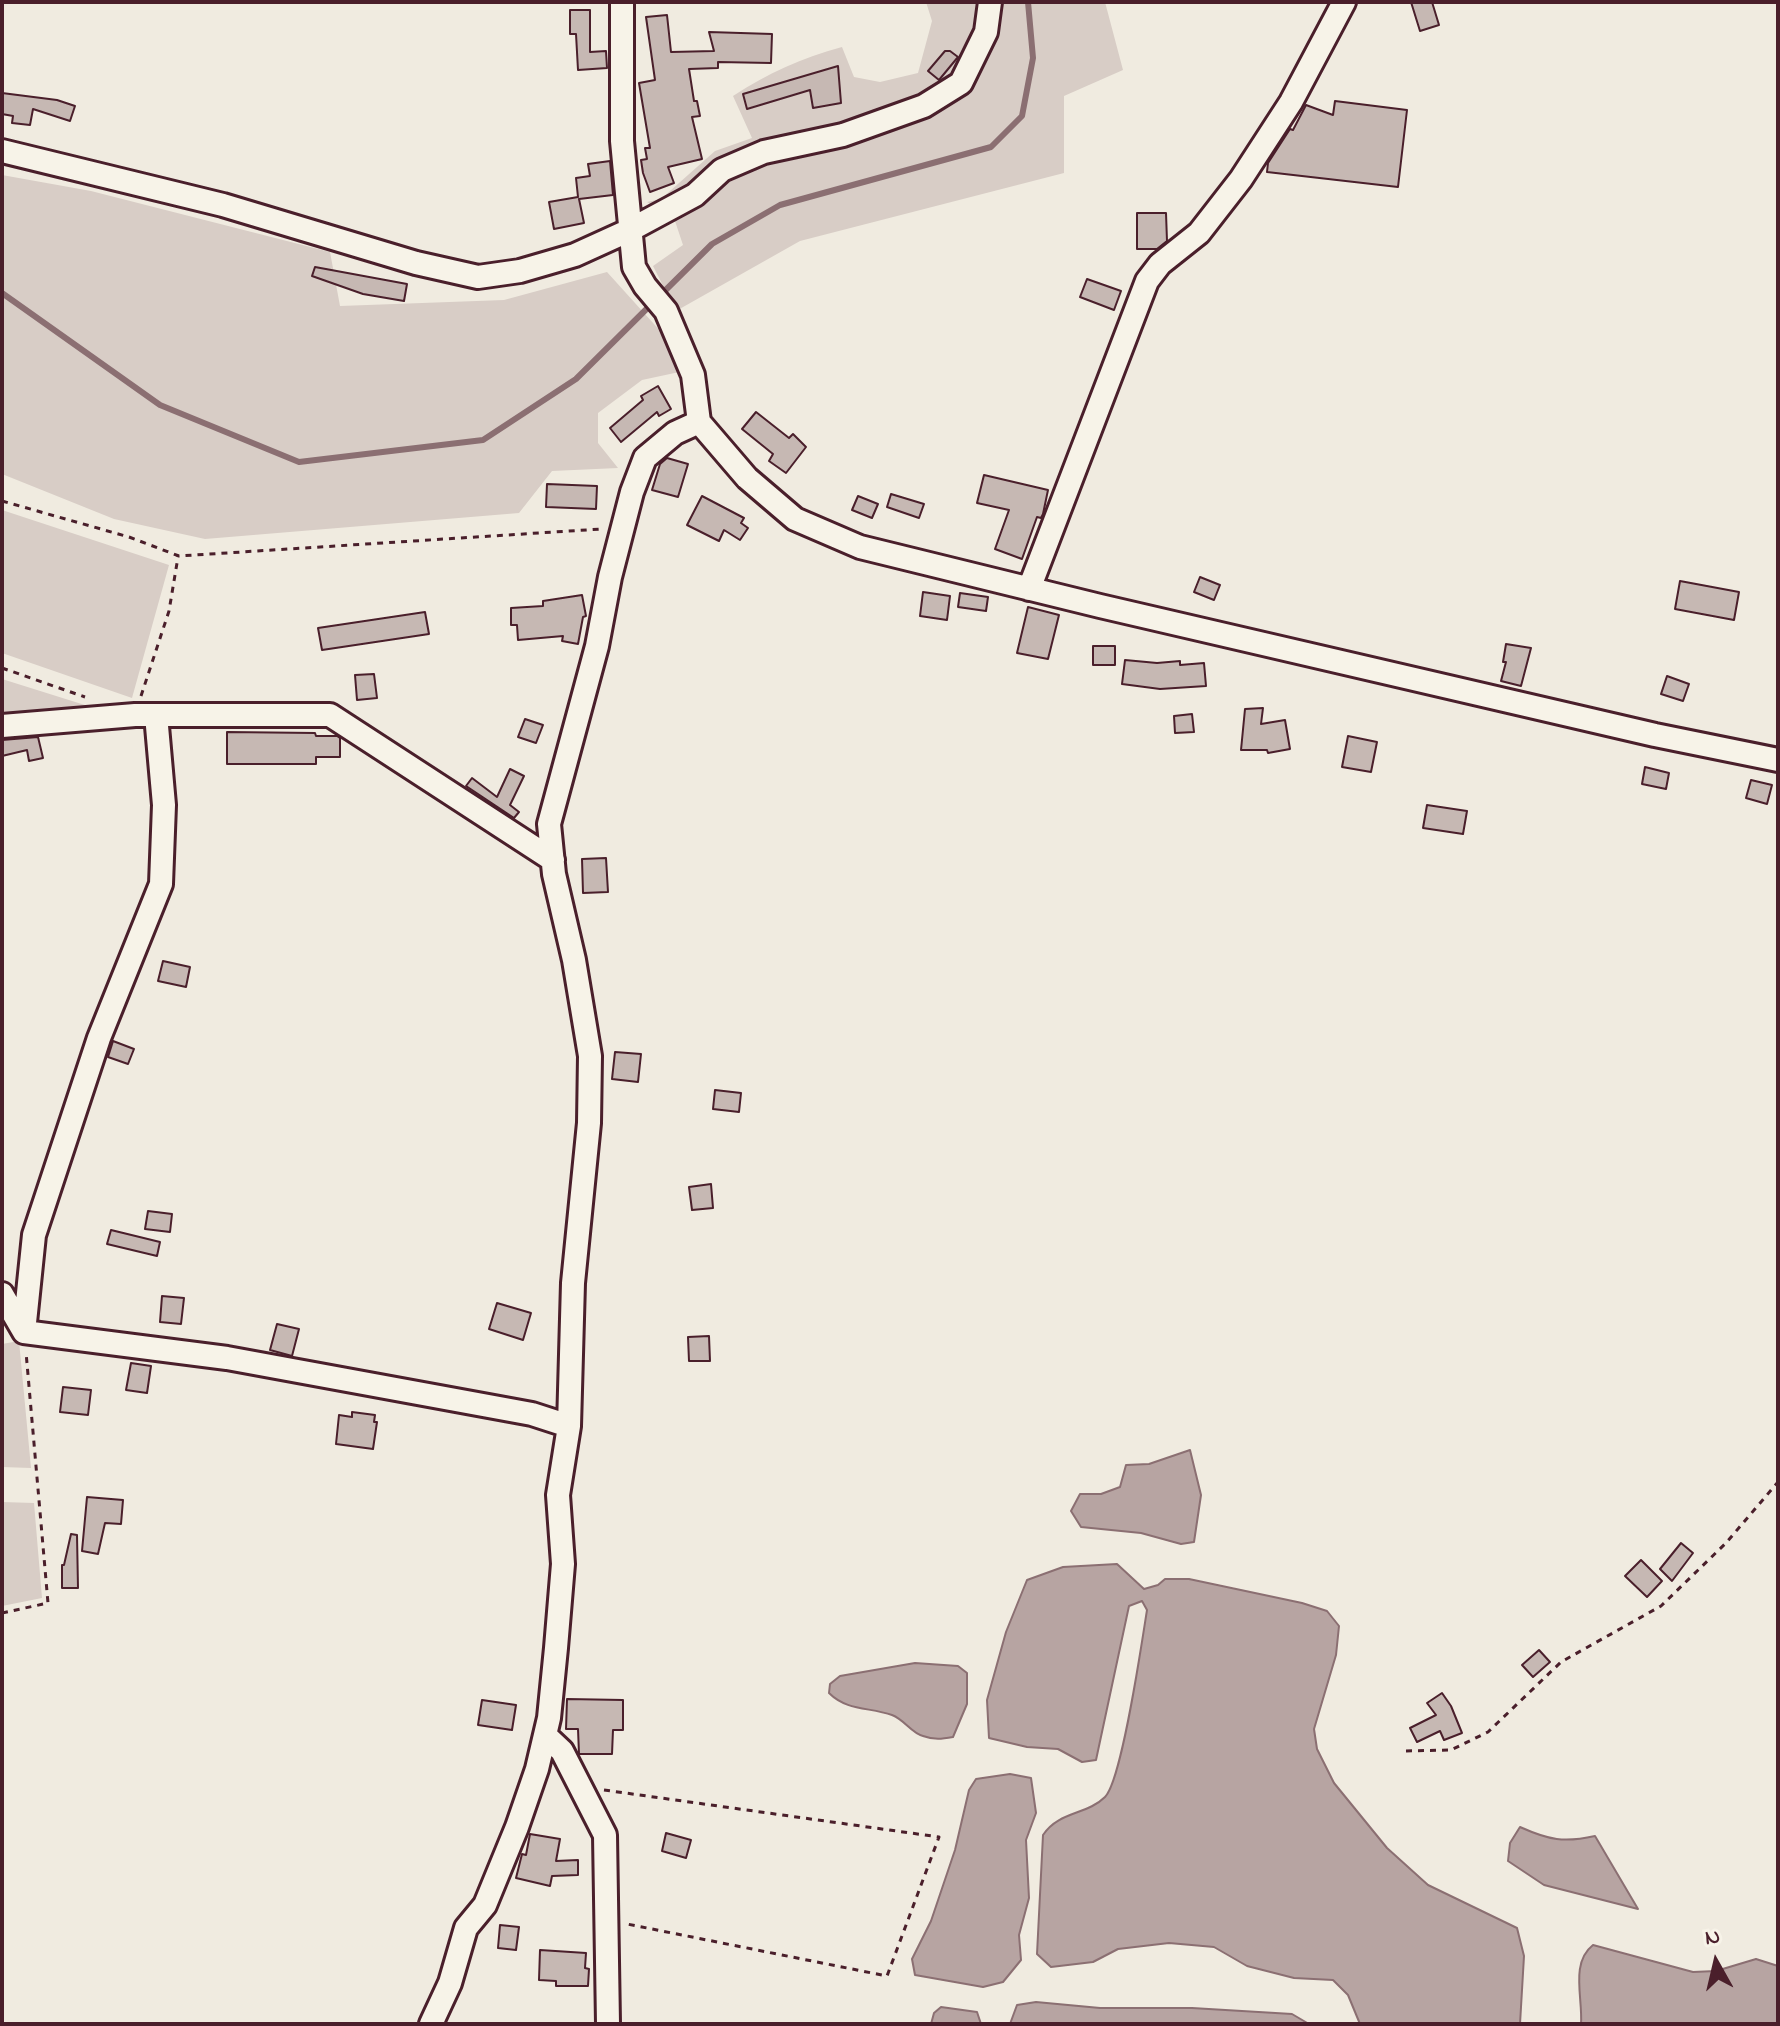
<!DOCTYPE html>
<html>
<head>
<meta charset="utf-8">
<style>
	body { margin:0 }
	#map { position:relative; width:1780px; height:2026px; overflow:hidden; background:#f0ebe0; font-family:"Indie Flower",sans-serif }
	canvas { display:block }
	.frame { position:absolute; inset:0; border:4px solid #4a1f2b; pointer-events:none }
	.north { position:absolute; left:1676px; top:1922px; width:80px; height:80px; -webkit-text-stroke:6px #f7f3e8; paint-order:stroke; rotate:352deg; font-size:22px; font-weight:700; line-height:32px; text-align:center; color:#4a1f2b }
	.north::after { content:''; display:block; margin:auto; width:28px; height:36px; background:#4a1f2b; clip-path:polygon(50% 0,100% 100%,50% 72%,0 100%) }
</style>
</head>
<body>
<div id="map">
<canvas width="1780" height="2026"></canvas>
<div class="frame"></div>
<div class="north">N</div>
</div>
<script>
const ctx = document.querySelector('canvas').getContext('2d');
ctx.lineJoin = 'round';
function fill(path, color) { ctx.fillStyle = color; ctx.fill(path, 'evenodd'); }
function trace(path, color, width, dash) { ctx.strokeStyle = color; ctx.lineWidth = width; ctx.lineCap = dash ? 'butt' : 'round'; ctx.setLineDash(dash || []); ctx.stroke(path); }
fill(new Path2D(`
	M926 2H1105L1123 70 1064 96V173L800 241 676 311 653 266 683 245 674 218 647 202 661 199 715 151 752 138 733 96C768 73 802 58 842 47L854 77 880 82 918 73 932 21Z
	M2 175 91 191 330 252 340 306 504 300 607 272 663 334 684 371 642 380 598 413V443L618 468 552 471 519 513 205 539 114 519 2 474Z
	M2 510 169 565 132 698 2 653Z
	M2 679 88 706 68 712 2 716Z
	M19 1341 31 1468 2 1467V1344Z
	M2 1502 34 1503 42 1598 2 1606Z`), '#d8cdc6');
const water = new Path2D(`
	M1190 1450 1201 1495 1194 1542 1181 1544 1141 1533 1081 1527 1071 1511 1080 1494H1101L1120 1487 1126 1465 1149 1464Z
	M1117 1564 1144 1589 1158 1585 1165 1579H1189L1302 1603 1327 1611 1339 1626 1336 1655 1314 1729 1317 1749 1334 1783 1387 1848 1428 1885 1517 1928 1524 1956 1520 2024H1360L1348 1995 1333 1980 1294 1978 1247 1966 1214 1947 1169 1943 1118 1949 1093 1962 1051 1967 1037 1954 1043 1835C1059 1811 1087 1815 1105 1797 1122 1780 1142 1641 1147 1610L1142 1601 1129 1606 1096 1760 1082 1762 1058 1749 1027 1747 989 1738 987 1700 1006 1632 1027 1580 1063 1567Z
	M915 1663 958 1666 967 1673V1704L953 1737C942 1739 934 1740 923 1736 911 1733 905 1720 892 1715 869 1707 847 1711 829 1693L830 1684 840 1676Z
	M1010 1774 1031 1778 1036 1813 1026 1840 1029 1898 1019 1935 1021 1960 1003 1982 983 1987 915 1975 912 1959 931 1921 955 1850 969 1790 976 1779Z
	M1520 1827C1549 1840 1564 1843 1595 1836L1638 1909 1544 1885 1508 1861 1510 1843Z
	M1593 1945 1693 1972 1716 1971 1756 1959 1778 1966V2024H1581C1583 1998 1570 1963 1593 1945Z
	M1036 2002 1100 2008H1192L1292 2014 1309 2024H1010L1017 2005Z
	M941 2007 977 2012 981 2024H931L934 2013Z`);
fill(water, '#b7a4a2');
trace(water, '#8b6f72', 2);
trace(new Path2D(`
	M2 293 160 405 299 462 483 440 576 379 712 244 780 205 991 147 1022 116 1033 58 1028 2`), '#8b6f72', 6);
const building = new Path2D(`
	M1411 2H1432L1439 25 1420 31Z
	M570 10H590V52L606 51 607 68 578 70 576 34H570Z
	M667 15 671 52 714 51 709 32 772 34 771 63 718 62V68L689 69 694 101H697L700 116 692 117 702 159 668 167 674 183 650 192 643 173 641 160 647 159 645 148H650L639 83 655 80 646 17Z
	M945 51H950L958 57 939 80 928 71Z
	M838 66 841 103 813 108 810 90 747 109 743 94Z
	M2 93 57 100 75 106 70 121 33 109 30 125 12 123 13 116 2 114Z
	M1335 101 1407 110 1398 187 1267 172 1268 163 1290 129 1293 130 1306 105 1333 115Z
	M610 161 613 195 579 199 584 223 554 229 549 202 578 197 576 178 590 176 588 164Z
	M1137 213H1166L1167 241 1157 249H1137Z
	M315 267 407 284 404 301 363 294 312 276Z
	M1087 279 1121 291 1114 310 1080 297Z
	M658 386 671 409 659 416 657 412 621 442 610 428 643 400 641 396Z
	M756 412 789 438 793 434 806 447 786 473 769 461 773 454 742 429Z
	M667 458 688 464 678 497 652 490 660 464Z
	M984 475 1048 490 1043 514 1041 518 1037 517 1022 559 995 549 1009 510 977 503Z
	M547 484 597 486 596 509 546 507Z
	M891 494 924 504 919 518 887 507Z
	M702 496 744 518 741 523 748 528 740 540 724 530 719 541 687 525Z
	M858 496 878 504 872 518 852 510Z
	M1200 577 1220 585 1214 600 1194 592Z
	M1680 581 1739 592 1734 620 1675 609Z
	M923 592 950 596 947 620 920 616Z
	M960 593 988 597 986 611 958 607Z
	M582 595 586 616 583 617 578 644 562 641 563 636 518 640 517 625H511V608L543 606V601Z
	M1028 607 1059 615 1048 659 1017 653Z
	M425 612 429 634 322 650 318 628Z
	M1506 644 1531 648 1521 686 1501 681 1506 662H1503Z
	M1093 646H1115V665H1093Z
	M1125 660 1157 663 1180 661V665L1204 663 1206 686 1160 689 1122 684Z
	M374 674 377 698 357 700 355 675Z
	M1667 676 1689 684 1683 701 1661 694Z
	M1263 708 1261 724 1285 720 1290 749 1268 753 1267 750H1241L1245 709Z
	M1192 714 1194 732 1175 733 1174 716Z
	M525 719 543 725 536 743 518 737Z
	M227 732 315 733 316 736H337L340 738V757H316V764H227Z
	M1348 736 1377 742 1371 772 1342 767Z
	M38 737 43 758 29 761 27 750 2 756V740Z
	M1645 767 1669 773 1666 789 1642 784Z
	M510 769 524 776 510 805 519 812 514 818 466 786 472 778 497 797Z
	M1751 780 1772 785 1767 804 1746 798Z
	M1427 805 1467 811 1463 834 1423 828Z
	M606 858 608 892 583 893 582 859Z
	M163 961 190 967 186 987 158 981Z
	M113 1041 134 1049 128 1064 108 1057Z
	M615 1052 641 1054 638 1082 612 1079Z
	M715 1090 741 1093 739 1112 713 1109Z
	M711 1184 713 1208 692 1210 689 1187Z
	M148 1211 172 1214 170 1232 145 1229Z
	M111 1230 160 1242 157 1256 107 1244Z
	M162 1296 184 1298 181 1324 160 1322Z
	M497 1303 531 1313 523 1340 489 1329Z
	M277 1324 299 1329 292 1356 270 1350Z
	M709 1336 710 1361H689L688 1337Z
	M131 1363 151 1366 147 1393 126 1390Z
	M63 1387 91 1390 88 1415 60 1412Z
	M352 1412 375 1415 374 1422H377L373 1449 336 1444 339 1415 352 1417Z
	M87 1497 123 1500 121 1524 105 1523 98 1554 82 1551Z
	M71 1534 77 1535 78 1588H62V1565H64Z
	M1681 1543 1693 1553 1672 1581 1660 1569Z
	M1641 1560 1662 1581 1647 1597 1625 1576Z
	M1539 1650 1550 1662 1533 1677 1522 1665Z
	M1442 1693 1451 1706 1462 1733 1444 1740 1440 1731 1417 1742 1410 1728 1436 1715 1427 1703Z
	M567 1699 623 1700V1730H613L612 1754H579L578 1729H566Z
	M482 1700 516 1705 512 1730 478 1725Z
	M666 1833 691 1840 686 1858 662 1851Z
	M530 1834 560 1839 556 1861 578 1860V1875L552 1876 550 1886 516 1878 522 1854 526 1855Z
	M500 1925 519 1927 516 1950 498 1948Z
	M540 1950 586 1953 585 1968 589 1969 588 1986H556V1981L539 1980Z`);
fill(building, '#c6b8b3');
trace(building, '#4a1f2b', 2);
const street = new Path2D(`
	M2 151 223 205 416 263 478 277 520 271 575 255 630 230 695 195 722 170 764 152 843 135 924 106 961 83 986 32 990 2
	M699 422 747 478 795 519 860 547 1100 606 1655 735 1778 760
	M1029 589 1147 281 1160 264 1199 233 1241 179 1291 102 1344 2
	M2 726 135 715H330L553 860
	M2 1294 24 1332
	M24 1332 34 1235 99 1038 161 884 164 805 156 715
	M24 1332 227 1358 532 1414 569 1426
	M545 1735 562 1751 605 1835 608 2024
	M431 2024 450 1983 466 1928 485 1905 517 1827 537 1769 549 1718 556 1648 563 1564 558 1495 569 1426 573 1283 589 1123 590 1056 574 960 554 874 549 824 597 646 610 577 632 492 645 458 675 433 699 422 693 375 666 311 645 286 634 267 622 141V2`);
trace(street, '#4a1f2b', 28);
trace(new Path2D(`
	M2 501 129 537 179 556 601 529
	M2 668 85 697
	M141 696 169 611 178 557
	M2 1613 48 1603 26 1352
	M1406 1751 1451 1750 1488 1732 1561 1662 1661 1606 1726 1543 1778 1482
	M604 1790 939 1837 887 1976 627 1924`), '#4a1f2b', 3, [6, 6]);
trace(street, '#f7f3e8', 22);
</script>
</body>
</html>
